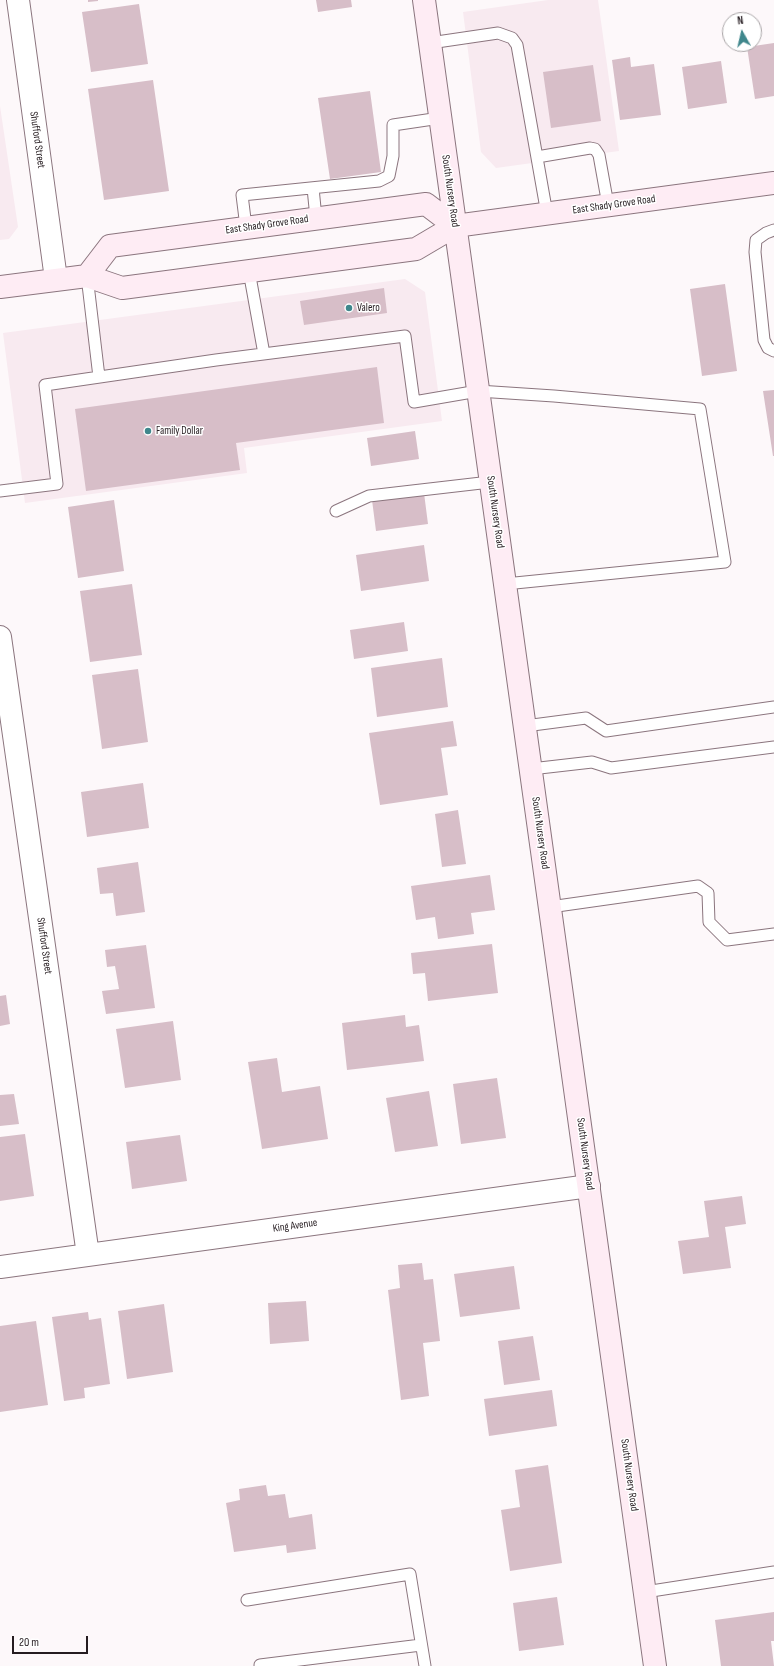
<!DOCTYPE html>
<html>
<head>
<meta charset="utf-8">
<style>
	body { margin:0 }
	#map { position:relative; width:774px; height:1666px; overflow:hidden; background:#fdf8fa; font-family:"Sofia Sans Condensed",sans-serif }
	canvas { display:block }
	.north { position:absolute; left:722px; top:12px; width:40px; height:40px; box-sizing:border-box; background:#fff; border:1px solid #a8a4a6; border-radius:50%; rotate:352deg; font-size:11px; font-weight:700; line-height:16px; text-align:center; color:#251c20 }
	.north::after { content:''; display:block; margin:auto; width:14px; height:18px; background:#3f878c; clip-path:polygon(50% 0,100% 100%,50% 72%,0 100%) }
	.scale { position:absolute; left:12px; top:1636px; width:76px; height:18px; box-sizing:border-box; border:2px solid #251c20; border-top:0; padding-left:5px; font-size:12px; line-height:14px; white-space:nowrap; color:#251c20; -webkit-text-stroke:3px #fff; paint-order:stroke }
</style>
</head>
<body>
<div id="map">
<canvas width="774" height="1666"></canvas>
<div class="north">N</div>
<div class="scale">20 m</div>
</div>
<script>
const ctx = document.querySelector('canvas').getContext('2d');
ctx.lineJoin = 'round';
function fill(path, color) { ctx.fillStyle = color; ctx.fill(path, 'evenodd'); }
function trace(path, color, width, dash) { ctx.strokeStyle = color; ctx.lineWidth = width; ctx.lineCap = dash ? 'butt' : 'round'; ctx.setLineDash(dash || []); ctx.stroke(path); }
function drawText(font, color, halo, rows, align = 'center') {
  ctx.font = font + ' "Sofia Sans Condensed",sans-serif'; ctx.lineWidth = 3; ctx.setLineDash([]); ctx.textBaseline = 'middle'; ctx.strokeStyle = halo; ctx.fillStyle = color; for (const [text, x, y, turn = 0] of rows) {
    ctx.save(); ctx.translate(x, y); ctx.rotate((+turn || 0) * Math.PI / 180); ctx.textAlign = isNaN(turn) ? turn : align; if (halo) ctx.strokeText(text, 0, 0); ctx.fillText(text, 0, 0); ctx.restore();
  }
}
fill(new Path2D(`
	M548 0H598L619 151 496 168 481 152 463 12Z
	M0 106 18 227 9 239 0 240Z
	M405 279 425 292 442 421 244 448 247 473 25 503 3 333Z`), '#f8eaf0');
fill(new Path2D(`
	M88 0H98V1L88 2Z
	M316 0H351L352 7 318 12Z
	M139 4 148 64 91 72 82 12Z
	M774 43V96L755 99 747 47Z
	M630 57 631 67 654 64 661 115 620 120 612 60Z
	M721 61 727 103 688 109 682 67Z
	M593 65 601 121 551 128 543 72Z
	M153 80 169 191 104 200 88 89Z
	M370 91 381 172 330 179 318 98Z
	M725 284 737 371 702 376 690 289Z
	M384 288 387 313 304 325 300 301Z
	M377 367 384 423 236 443 240 470 86 491 75 409Z
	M774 390V456H773L763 391Z
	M415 431 419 459 371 466 367 438Z
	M424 493 428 524 376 531 372 500Z
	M114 500 124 571 78 578 68 507Z
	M424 545 429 581 361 591 356 555Z
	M132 584 142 655 90 662 80 591Z
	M404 622 408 651 354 659 350 630Z
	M442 658 448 707 377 717 371 668Z
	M138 669 148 742 102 749 92 675Z
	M453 721 457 746 441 748 448 795 380 805 369 733Z
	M143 783 149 828 87 837 81 792Z
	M458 810 466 864 442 867 435 814Z
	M138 862 145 912 116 916 113 893 100 894 97 868Z
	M490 875 495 910 471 913 474 934 438 939 435 917 416 920 411 886Z
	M492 944 498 993 428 1001 425 973 413 974 411 953Z
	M146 945 155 1008 106 1014 102 991 119 989 115 966 107 967 105 950Z
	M6 995 10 1024 0 1026V996Z
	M405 1015 406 1027 419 1025 424 1061 347 1070 342 1023Z
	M173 1021 181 1080 125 1088 116 1029Z
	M277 1058 282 1092 320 1086 328 1139 262 1149 248 1062Z
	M497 1078 506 1138 461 1144 453 1084Z
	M429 1091 438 1146 395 1152 386 1098Z
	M14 1094 19 1124 0 1126V1095Z
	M25 1134 34 1196 0 1201V1137Z
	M180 1135 187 1181 132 1189 126 1142Z
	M742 1196 746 1224 725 1227 731 1268 683 1274 678 1241 709 1237 704 1201Z
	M422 1263 424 1280 433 1279 440 1341 423 1343 429 1396 401 1400 388 1290 400 1288 398 1265Z
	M514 1266 520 1309 460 1317 454 1274Z
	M306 1301 309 1341 270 1344 268 1303Z
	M164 1304 173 1372 127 1379 118 1311Z
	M88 1312 89 1320 101 1318 110 1384 84 1388 85 1398 64 1401 52 1317Z
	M36 1321 48 1405 0 1412V1326Z
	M533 1336 540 1380 504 1385 498 1341Z
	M552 1390 557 1426 489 1436 484 1399Z
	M548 1465 562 1563 510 1571 501 1510 520 1507 515 1470Z
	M266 1485 268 1496 285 1494 289 1518 312 1514 316 1549 287 1553 286 1545 234 1552 226 1503 240 1500 239 1489Z
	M557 1597 564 1645 519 1651 513 1603Z
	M774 1612V1641H771L774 1666H721L715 1620Z`), '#d7bec8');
const lane = new Path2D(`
	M430 43 498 33 512 38 517 45 547 214
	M537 157 590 148 595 149 599 155 608 205
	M313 188 316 218
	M246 227 242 195 379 181 389 176 393 156V125L440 118
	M774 230 766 233 756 240 755 252 764 340 768 348 774 351
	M249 271 264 354
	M87 276 99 377
	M0 491 57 484 45 385 216 360 405 336 414 402 478 391 554 396 700 409 725 562 505 584
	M336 511 369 496 490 482
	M525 726 586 718 606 731 774 707
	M531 769 592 762 611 768 774 747
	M550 907 698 886 708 893 709 922 727 940 774 934
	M645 1592 774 1572
	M247 1600 410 1574 425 1666
	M260 1665 421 1645`);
const street = new Path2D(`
	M18 0 56 279
	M0 637 88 1255
	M0 1267 589 1186`);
const secondary = new Path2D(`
	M424 0 655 1666
	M87 276 110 246 426 204 455 226
	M0 287 87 276 122 288 416 249 455 226 774 183`);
trace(lane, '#8b757e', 13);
trace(street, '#8b757e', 24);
trace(secondary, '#8b757e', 24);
trace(lane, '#fff', 11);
trace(street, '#fff', 22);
trace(secondary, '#feecf4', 22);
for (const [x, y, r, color] of [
	[349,308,4,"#3f878c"],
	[148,431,4,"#3f878c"]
]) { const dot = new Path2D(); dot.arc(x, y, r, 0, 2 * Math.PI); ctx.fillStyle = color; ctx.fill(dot); trace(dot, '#fff', 1.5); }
drawText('11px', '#251c20', '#fff', [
	["Shufford Street",37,140,82],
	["South Nursery Road",450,191,82],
	["East Shady Grove Road",614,205,-8],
	["East Shady Grove Road",267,225,-8],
	["South Nursery Road",495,512,82],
	["South Nursery Road",540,833,82],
	["Shufford Street",44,946,82],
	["South Nursery Road",585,1154,82],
	["King Avenue",295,1226,-8],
	["South Nursery Road",629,1475,82]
]);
drawText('11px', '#251c20', '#fff', [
	["Valero",357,308],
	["Family Dollar",156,431]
], 'left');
</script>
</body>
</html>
